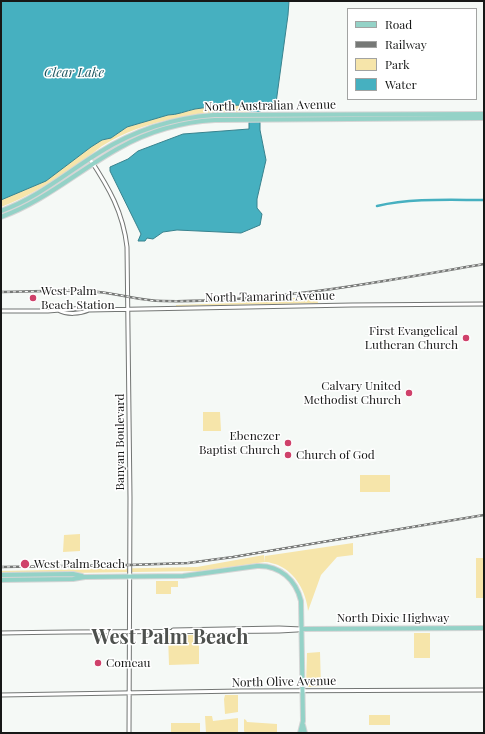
<!DOCTYPE html>
<html>
<head>
<meta charset="utf-8">
<style>
	body { margin:0 }
	#map { position:relative; width:485px; height:734px; overflow:hidden; background:#f5f9f6; font-family:"Playfair Display",serif }
	canvas { display:block }
	.frame { position:absolute; inset:0; border:2px solid #171817; pointer-events:none }
	.legend { position:absolute; left:347px; top:8px; width:130px; height:92px; box-sizing:border-box; background:#fff; border:1px solid #a2a3a2; margin:0; padding:5px 7px; list-style:none; font-size:12px; color:#171817 }
	.legend li { display:flex; align-items:center; gap:8px; height:20px }
	.legend b { width:20px; border:1px solid #a2a3a2 }
</style>
</head>
<body>
<div id="map">
<canvas width="485" height="734"></canvas>
<div class="frame"></div>
<ul class="legend">
<li><b style="height:5px;background:#94d2c7"></b>Road</li>
<li><b style="height:5px;background:#767876"></b>Railway</li>
<li><b style="height:11px;background:#f6e5aa"></b>Park</li>
<li><b style="height:11px;background:#46b0c0"></b>Water</li>
</ul>
</div>
<script>
const ctx = document.querySelector('canvas').getContext('2d');
ctx.lineJoin = 'round';
function fill(path, color) { ctx.fillStyle = color; ctx.fill(path, 'evenodd'); }
function trace(path, color, width, dash) { ctx.strokeStyle = color; ctx.lineWidth = width; ctx.lineCap = dash ? 'butt' : 'round'; ctx.setLineDash(dash || []); ctx.stroke(path); }
function drawText(font, color, halo, rows, align = 'center') {
  ctx.font = font + ' "Playfair Display",serif'; ctx.lineWidth = 3; ctx.setLineDash([]); ctx.textBaseline = 'middle'; ctx.strokeStyle = halo; ctx.fillStyle = color; for (const [text, x, y, turn = 0] of rows) {
    ctx.save(); ctx.translate(x, y); ctx.rotate((+turn || 0) * Math.PI / 180); ctx.textAlign = isNaN(turn) ? turn : align; if (halo) ctx.strokeText(text, 0, 0); ctx.fillText(text, 0, 0); ctx.restore();
  }
}
fill(new Path2D(`
	M221 105H249L251 110 249 113C197 113 147 118 102 146 95 151 88 157 81 163 56 180 29 196 1 207V200L46 181 91 147 102 140 111 138 127 127 168 115H173L195 109Z
	M317 296 318 303 176 306V305L238 303Z
	M203 412H220L221 431H203Z
	M360 475H390V492H360Z
	M80 534V551L63 552 64 535Z
	M353 543V555L337 557 321 575 308 611C306 592 296 573 278 565 274 564 270 562 265 562V556Z
	M264 555 265 562 200 571 1 574V571L197 567Z
	M484 558V598H476V558Z
	M156 581H178V587H171V594H156Z
	M414 633H430V658H414Z
	M168 635H199V664L169 665Z
	M320 652 321 687H306L307 653Z
	M225 695H238V712L225 714 224 699Z
	M369 715H390V725H369Z
	M205 716H212L213 721 238 718V732L206 733Z
	M244 719 246 720 247 722 277 724V733H245L244 731Z
	M171 723H200V733H171Z`), '#f6e5aa');
const water = new Path2D(`
	M1 1H289L288 15 276 103 260 109V130L266 160 257 199V208L262 214 260 225 241 233 177 230 163 232 153 239 147 238 145 241H138L141 234 110 171V167L128 159 138 151 183 134 249 129V113L251 110 248 105C231 105 213 106 195 109 186 111 177 115 168 115L127 127 111 138 102 140 91 147 46 181 1 200Z`);
fill(water, '#46b0c0');
trace(water, '#38828d', 1);
trace(new Path2D(`
	M377 206C412 198 449 200 484 200`), '#46b0c0', 2.5);
const minor = new Path2D(`
	M90 159C109 188 123 212 127 247L130 498 129 733
	M58 310C67 315 80 314 89 310L352 305 484 304
	M1 311H48L84 308 89 310
	M173 630 279 628 302 629
	M1 633C94 631 186 632 279 631L297 630 302 629
	M1 695 241 691 484 690`);
const major = new Path2D(`
	M1 211C39 197 66 173 100 152 135 130 173 118 214 115L484 114
	M1 217C45 201 79 170 119 148 149 131 181 122 215 120L484 118
	M1 575 73 574 82 576
	M1 580 73 579 85 577 183 576 257 566C280 565 296 580 301 601L303 721 300 733
	M302 629 484 628
	M303 725 305 733`);
trace(minor, '#737674', 5);
trace(major, '#d5d5d5', 6);
trace(minor, '#fff', 3);
trace(major, '#94d2c7', 4);
const rail = new Path2D(`
	M1 292C33 292 66 289 98 292 120 294 141 301 163 301 272 303 378 282 484 264
	M1 567 129 565 188 563 233 557 484 515`);
trace(rail, '#767876', 2.5);
trace(rail, '#fff', 1, [3]);
for (const [x, y, r, color] of [
	[33,298,4,"#cf416a"],
	[466,338,4,"#cf416a"],
	[409,393,4,"#cf416a"],
	[288,443,4,"#cf416a"],
	[288,455,4,"#cf416a"],
	[25,564,5,"#cf416a"],
	[98,663,4,"#cf416a"]
]) { const dot = new Path2D(); dot.arc(x, y, r, 0, 2 * Math.PI); ctx.fillStyle = color; ctx.fill(dot); trace(dot, '#fff', 1.5); }
drawText('12px', '#171817', '#fff', [
	["North Australian Avenue",270,106,-1],
	["North Tamarind Avenue",270,297,-1],
	["Banyan Boulevard",120,442,-90],
	["North Dixie Highway",393,618],
	["North Olive Avenue",284,682,-1]
]);
drawText('12px', '#171817', '#fff', [
	["West Palm",41,291],
	["Beach Station",41,305],
	["First Evangelical",458,331,"right"],
	["Lutheran Church",458,345,"right"],
	["Calvary United",401,386,"right"],
	["Methodist Church",401,400,"right"],
	["Ebenezer",280,436,"right"],
	["Baptist Church",280,450,"right"],
	["Church of God",296,455],
	["West Palm Beach",34,564],
	["Comeau",106,663]
], 'left');
drawText('italic 13px', '#1c5760', '#fff', [
	["Clear Lake",74,73]
]);
drawText('bold 20px', '#4e514e', '#fff', [
	["West Palm Beach",170,638]
]);
</script>
</body>
</html>
